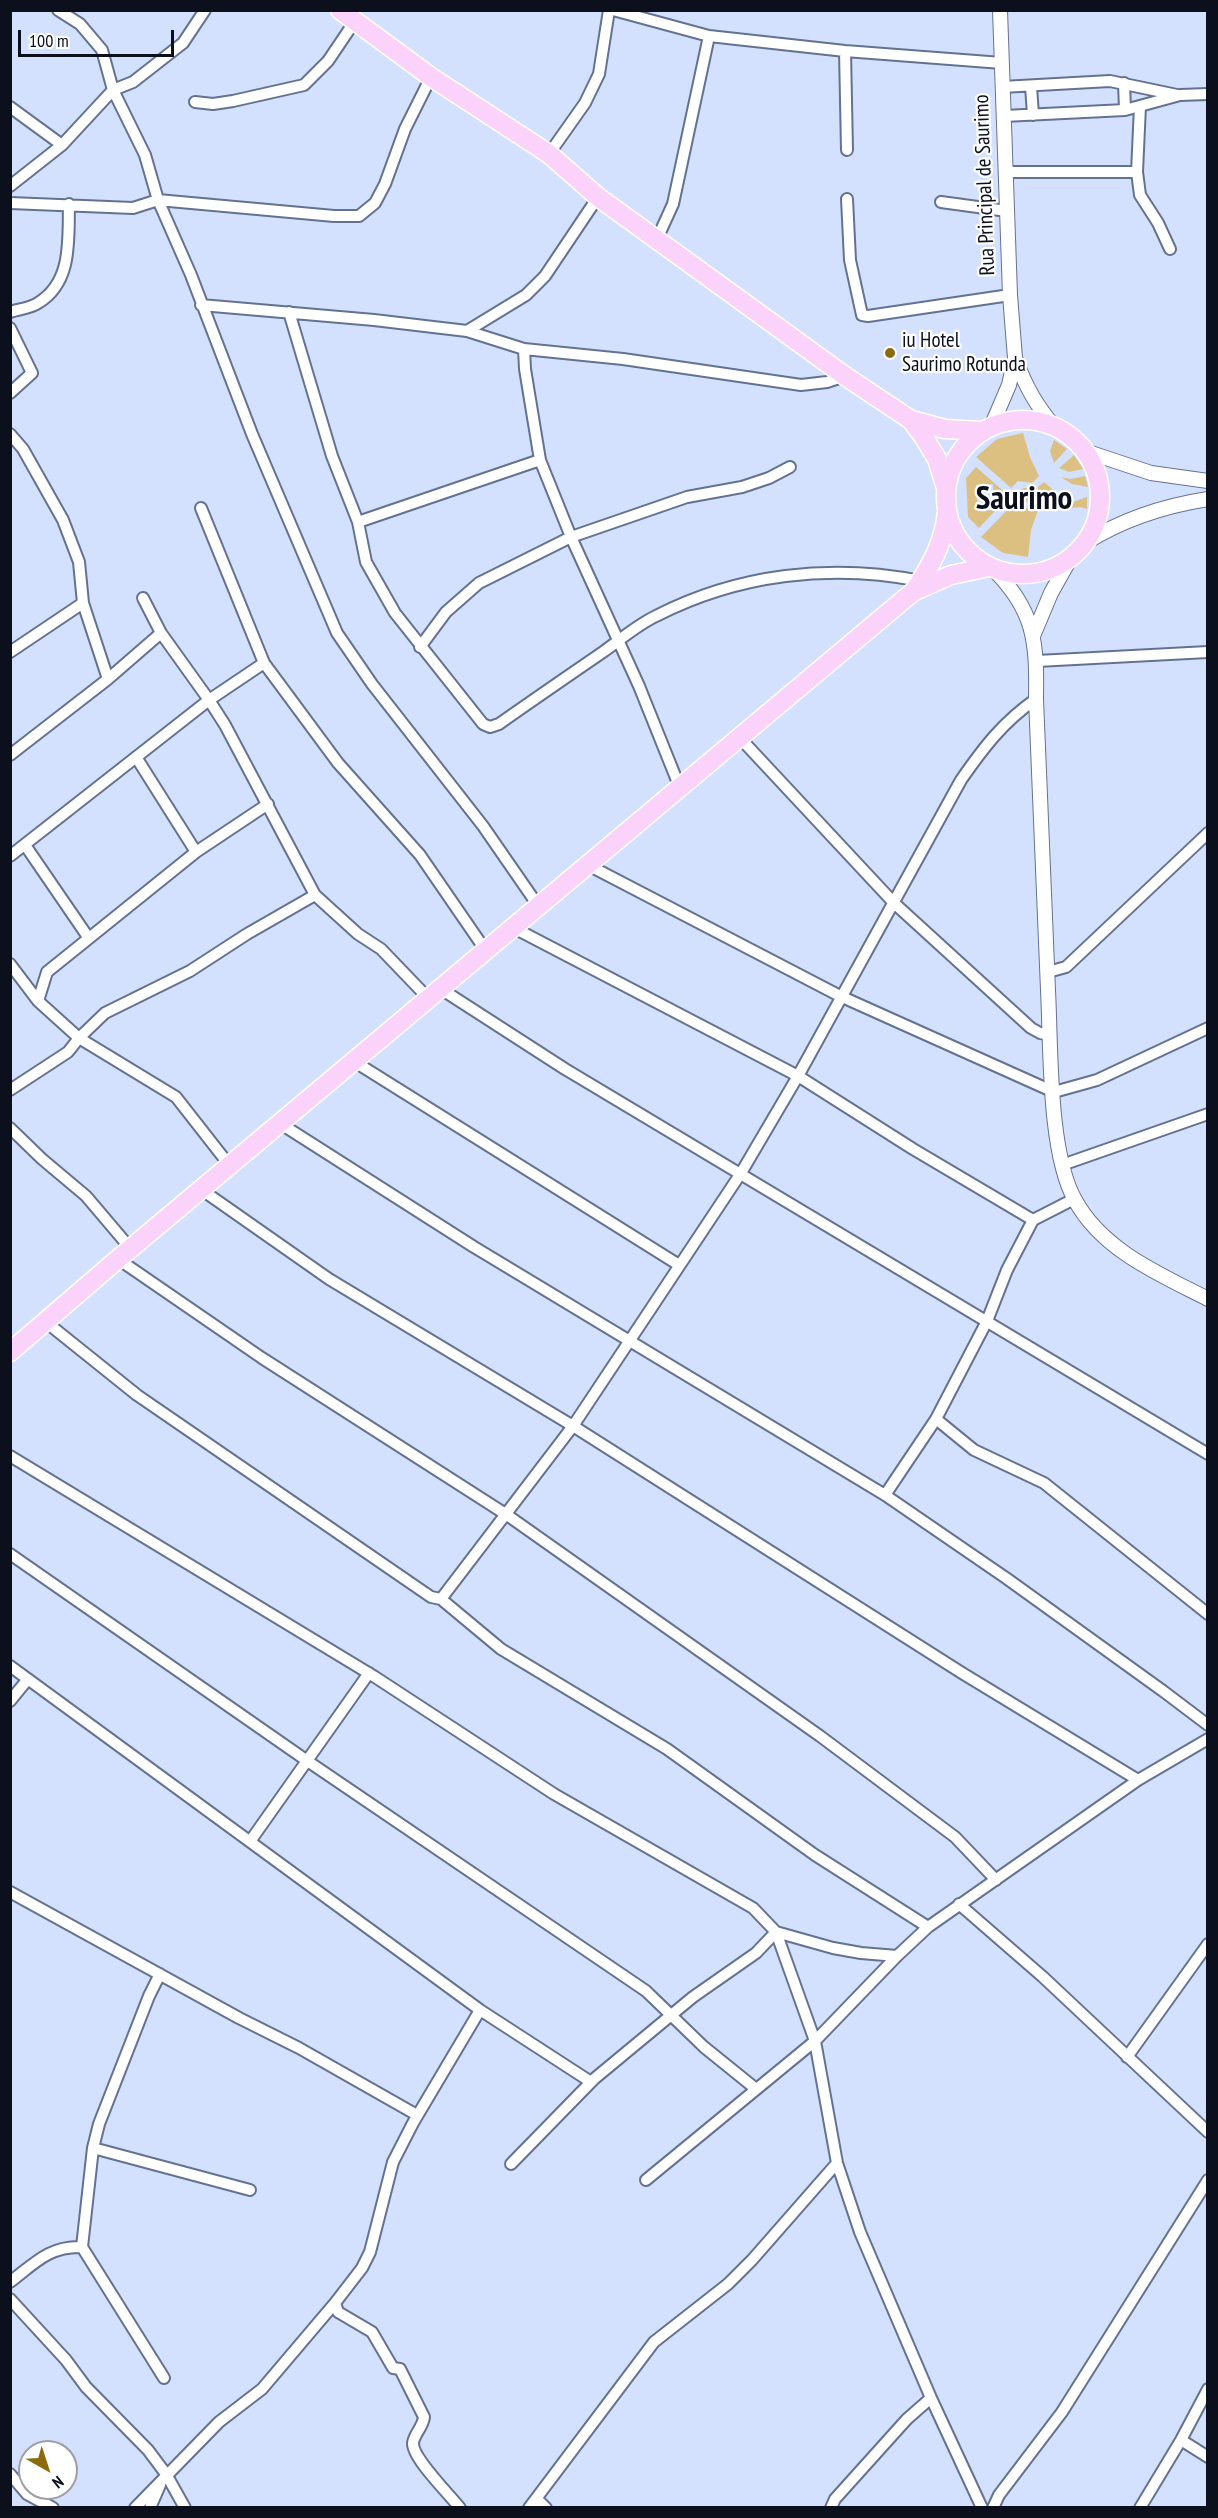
<!DOCTYPE html>
<html>
<head>
<meta charset="utf-8">
<style>
	body { margin:0 }
	#map { position:relative; width:1218px; height:2518px; overflow:hidden; background:#d4e1fe; font-family:"PT Sans Narrow",sans-serif }
	canvas { display:block }
	.frame { position:absolute; inset:0; border:12px solid #0b101c; pointer-events:none }
	.north { position:absolute; left:18px; top:2440px; width:60px; height:60px; box-sizing:border-box; background:#fff; border:2px solid #9d9fa4; border-radius:50%; rotate:141deg; font-size:16px; font-weight:700; line-height:24px; text-align:center; color:#0b101c }
	.north::after { content:''; display:block; margin:auto; width:21px; height:27px; background:#8b6b0c; clip-path:polygon(50% 0,100% 100%,50% 72%,0 100%) }
	.scale { position:absolute; left:18px; top:30px; width:156px; height:27px; box-sizing:border-box; border:3px solid #0b101c; border-top:0; padding-left:8px; font-size:18px; line-height:21px; white-space:nowrap; color:#0b101c; -webkit-text-stroke:4px #fff; paint-order:stroke }
</style>
</head>
<body>
<div id="map">
<canvas width="1218" height="2518"></canvas>
<div class="frame"></div>
<div class="north">N</div>
<div class="scale">100 m</div>
</div>
<script>
const ctx = document.querySelector('canvas').getContext('2d');
ctx.lineJoin = 'round';
function fill(path, color) { ctx.fillStyle = color; ctx.fill(path, 'evenodd'); }
function trace(path, color, width, dash) { ctx.strokeStyle = color; ctx.lineWidth = width; ctx.lineCap = dash ? 'butt' : 'round'; ctx.setLineDash(dash || []); ctx.stroke(path); }
function drawText(font, color, halo, rows, align = 'center') {
  ctx.font = font + ' "PT Sans Narrow",sans-serif'; ctx.lineWidth = 4.5; ctx.setLineDash([]); ctx.textBaseline = 'middle'; ctx.strokeStyle = halo; ctx.fillStyle = color; for (const [text, x, y, turn = 0] of rows) {
    ctx.save(); ctx.translate(x, y); ctx.rotate((+turn || 0) * Math.PI / 180); ctx.textAlign = isNaN(turn) ? turn : align; if (halo) ctx.strokeText(text, 0, 0); ctx.fillText(text, 0, 0); ctx.restore();
  }
}
fill(new Path2D(`
	M1023 433 1030 457 1039 476 1032 483 1018 481 1011 488 976 457 997 439Z
	M1054 440 1067 449 1054 463 1050 451Z
	M1074 455 1083 469 1069 472 1059 468Z
	M976 467 1009 496 979 528 968 517 966 478ZM993 484 995 510 978 511 976 485Z
	M1085 476 1088 487 1072 484 1061 477 1071 479Z
	M1044 482 1057 493 1043 504 1038 500V487Z
	M1018 495a7 7 0 1 1 14 0a7 7 0 1 1-14 0Z
	M1087 497V509L1080 507 1065 509 1073 502Z
	M1013 504 1019 509 1034 507 1038 510 1031 530 1028 557 1003 553 981 537Z`), '#dbc082');
const minor = new Path2D(`
	M58 10 80 24 102 50 113 90 145 155 158 200 191 275 252 434 337 633 372 684 483 826 539 907
	M613 10 709 36 845 51 1002 63
	M845 51 847 150
	M1124 83 1125 110
	M1031 86 1033 115
	M1002 87 1110 81 1177 95
	M195 102 213 104 233 101 304 85 328 61 355 21
	M10 107 62 145
	M1004 116 1125 110 1180 95 1208 94
	M549 154 585 103 599 74 609 10
	M1006 172H1137L1140 106
	M1137 172 1140 195 1158 223 1170 249
	M10 186 62 145 113 90 133 82 183 43 205 10
	M847 199 850 260 862 315 868 316 1010 295
	M941 202 1007 211
	M10 203 133 208 158 200 334 216H359L375 203 385 184 405 129 431 77
	M657 239 673 204 709 36
	M201 305 374 320 467 331 524 349 623 359 801 385 827 382 845 376
	M10 312C19 309 31 308 38 303 73 282 68 239 69 204
	M289 312 332 456 358 522 366 562 395 613 483 724 490 727 499 724C533 700 568 676 603 652 620 640 637 625 656 616 738 574 831 563 921 581
	M10 328 32 373 10 393
	M467 331 526 295 545 276 598 197
	M524 349 525 369 540 460 571 537 639 686 680 788
	M10 434 23 449 63 520 79 562 83 603 108 679
	M201 508 264 663
	M358 522 540 460
	M143 598 161 633
	M420 647 446 612 479 583 571 537 687 497 742 487 769 478 790 467
	M10 652 83 603
	M1037 661 1208 652
	M740 738 894 903 1031 1028 1040 1033 1050 1035
	M10 755 108 679 161 633 209 700 225 725 315 895 358 934 381 949 429 999
	M136 757 196 852
	M25 845 88 937
	M10 856 209 700 264 663 338 763 420 855 486 951
	M588 865 840 996 1054 1092 1097 1080 1208 1028
	M514 928 798 1076 913 1149 1033 1220
	M10 964 38 1001 79 1038 105 1013 190 971 247 934 315 895
	M1048 972 1066 967 1208 833
	M441 989 565 1069 1208 1454
	M38 1001 47 972 196 852 268 804
	M355 1062 679 1265
	M10 1090 68 1052 79 1038 176 1097 230 1166
	M281 1124 474 1247 885 1495 1006 1578 1163 1691 1208 1725
	M10 1128 42 1159 86 1196 131 1249
	M1062 1165 1208 1114
	M202 1190 329 1279 573 1426 962 1673 1138 1780
	M118 1259 262 1358 507 1515 820 1736 955 1837 996 1880
	M46 1322 137 1395 431 1597 441 1599 501 1649 667 1749 815 1855 928 1927
	M936 1419 974 1450 1044 1483 1208 1614
	M10 1456 375 1677 554 1794 753 1908 776 1932 815 2041 837 2163 860 2232 931 2398 982 2508
	M885 1495 936 1419 987 1321 1007 1270 1033 1220 1074 1199
	M10 1554 306 1760 646 1991 704 2047 756 2089
	M441 1599 573 1426 741 1173 798 1076 961 780C984 747 1003 722 1036 699
	M10 1666 480 2010 591 2082
	M10 1701 28 1679
	M251 1840 369 1673
	M10 1892 239 2018 299 2048 417 2115
	M959 1904 1043 1977 1208 2132
	M160 1974 149 1996 99 2124 93 2148 82 2247 164 2378
	M1127 2057 1208 1944
	M93 2148 250 2190
	M511 2164 594 2079 693 1997 756 1953 776 1932 833 1948 861 1953 897 1956
	M646 2180 815 2041 897 1956 928 1927 1138 1780 1208 1739
	M10 2282C35 2263 49 2246 82 2247
	M10 2299 66 2360 86 2387 148 2450 166 2474 185 2508
	M1181 2440 1208 2457
	M10 2474 27 2494 53 2508
	M537 2499 546 2508
	M135 2508 219 2422 262 2389 335 2303
	M150 2508 160 2485
	M460 2508C450 2495 412 2458 413 2443 414 2434 423 2427 424 2417L400 2369 393 2368 372 2332 338 2312 335 2303 362 2268 370 2252 393 2162 413 2123 480 2010
	M529 2508 654 2342 728 2284 752 2260 837 2163
	M831 2508 835 2499 907 2419 931 2398
	M993 2508 999 2495 1062 2412 1208 2180
	M1140 2508 1181 2440 1208 2389`);
const tertiary = new Path2D(`
	M1016 360C1025 386 1036 406 1055 427
	M991 427 1009 385 1015 358 1010 295 1000 10
	M1085 451 1151 473 1208 481
	M1085 543C1123 519 1163 506 1208 499
	M992 568C1035 610 1037 642 1036 699 1040 796 1044 893 1048 990 1051 1046 1048 1152 1075 1200 1102 1250 1159 1274 1208 1299
	M1033 636 1051 593 1070 559`);
const primary = new Path2D(`
	M340 10 431 77 549 154 598 197 845 376 911 420 925 439 937 459 946 488
	M911 420 945 429 983 431
	M946 497a77 77 0 1 1 154 0a77 77 0 1 1-154 0Z
	M915 591 951 575 989 567
	M10 1352 118 1259 914 591C931 566 944 542 947 512`);
trace(minor, '#647292', 14);
trace(tertiary, '#647292', 16);
trace(primary, '#fff', 21);
trace(minor, '#fff', 10);
trace(tertiary, '#fff', 14);
trace(primary, '#fbd3fa', 18);
for (const [x, y, r, color] of [
	[890,353,6,"#8b6b0c"]
]) { const dot = new Path2D(); dot.arc(x, y, r, 0, 2 * Math.PI); ctx.fillStyle = color; ctx.fill(dot); trace(dot, '#fff', 2); }
drawText('21px', '#0b101c', '#fff', [
	["Rua Principal de Saurimo",985,185,-92]
]);
drawText('21px', '#0b101c', '#fff', [
	["iu Hotel",902,341],
	["Saurimo Rotunda",902,365]
], 'left');
drawText('bold 33px', '#0b101c', '#fff', [
	["Saurimo",1024,500]
]);
</script>
</body>
</html>
